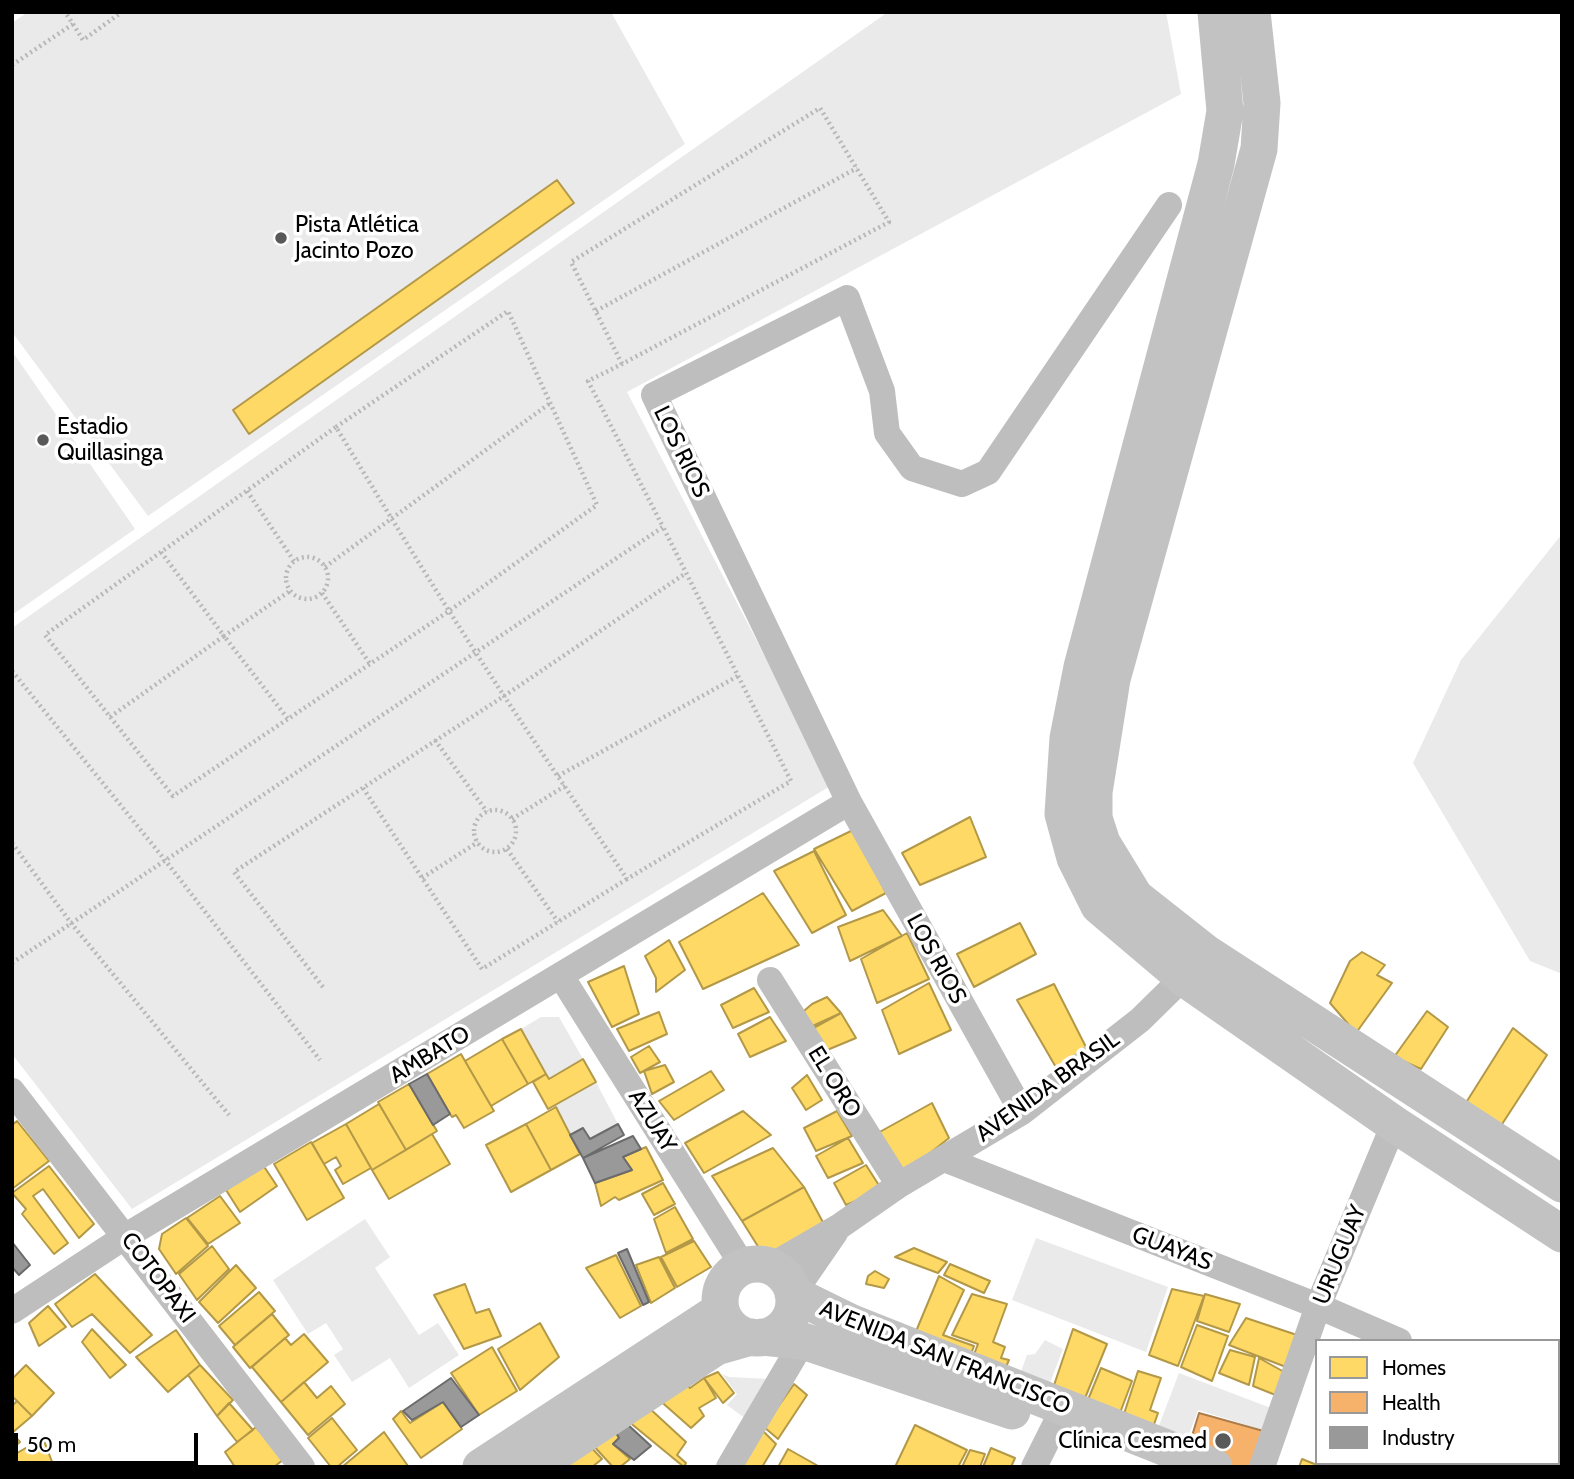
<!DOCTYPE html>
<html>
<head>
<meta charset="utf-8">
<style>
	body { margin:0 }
	#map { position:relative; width:1574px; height:1479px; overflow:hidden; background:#fff; font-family:Cabin,sans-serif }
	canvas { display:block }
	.frame { position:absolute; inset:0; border:14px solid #000; pointer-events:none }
	.legend { position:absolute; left:1315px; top:1339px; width:245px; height:126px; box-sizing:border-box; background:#fff; border:2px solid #999; margin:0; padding:9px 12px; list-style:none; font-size:21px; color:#000 }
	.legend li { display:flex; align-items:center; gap:14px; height:35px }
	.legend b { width:35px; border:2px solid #999 }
	.scale { position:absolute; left:14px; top:1433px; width:184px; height:32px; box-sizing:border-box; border:4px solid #000; border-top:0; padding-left:9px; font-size:21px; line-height:24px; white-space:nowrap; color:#000; -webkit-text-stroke:5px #fff; paint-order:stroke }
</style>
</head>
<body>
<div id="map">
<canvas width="1574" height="1479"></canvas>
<div class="frame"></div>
<ul class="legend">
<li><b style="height:19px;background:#ffd966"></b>Homes</li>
<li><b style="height:19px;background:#f6b26b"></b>Health</li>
<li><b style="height:19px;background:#999"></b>Industry</li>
</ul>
<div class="scale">50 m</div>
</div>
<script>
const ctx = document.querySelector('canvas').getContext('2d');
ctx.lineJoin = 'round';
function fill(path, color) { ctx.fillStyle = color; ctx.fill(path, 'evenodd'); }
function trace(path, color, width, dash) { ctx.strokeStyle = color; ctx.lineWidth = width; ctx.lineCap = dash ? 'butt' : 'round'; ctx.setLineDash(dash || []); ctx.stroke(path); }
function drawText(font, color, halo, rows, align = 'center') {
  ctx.font = font + ' Cabin,sans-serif'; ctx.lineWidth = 7; ctx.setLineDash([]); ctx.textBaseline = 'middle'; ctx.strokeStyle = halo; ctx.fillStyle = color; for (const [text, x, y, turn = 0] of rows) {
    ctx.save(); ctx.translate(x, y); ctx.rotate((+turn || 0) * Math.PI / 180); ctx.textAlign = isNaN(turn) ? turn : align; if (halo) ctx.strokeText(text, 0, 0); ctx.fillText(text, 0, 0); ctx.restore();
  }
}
fill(new Path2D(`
	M28 12H611L685 144 148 516 12 332V23Z
	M888 12H1166L1181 94 627 392 832 785 132 1209 12 1054V628Z
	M12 351 135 529 12 615Z
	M1562 534V974L1530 961 1413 763 1461 660Z
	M541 1017H559L583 1059 549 1079 521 1029Z
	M596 1082 618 1124 590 1139 583 1128 570 1135 554 1106Z
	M365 1219 390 1257 375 1268 419 1335 438 1323 459 1355 409 1388 390 1358 352 1382 334 1355 343 1349 326 1323 308 1334 273 1280Z
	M1036 1238 1168 1287 1146 1352 1012 1300Z
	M1045 1340 1063 1349 1045 1396 1017 1382 1027 1355 1035 1354Z
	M1179 1373 1284 1413 1276 1434 1198 1410 1184 1448 1155 1436Z
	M722 1374 729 1377 770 1379 746 1419 727 1405 737 1394Z`), '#eaeaea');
const homes = new Path2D(`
	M557 180 574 203 249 434 233 410Z
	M970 817 986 857 920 885 902 853Z
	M855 829 886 893 852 911 814 849Z
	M814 851 846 915 812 933 774 871Z
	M763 893 799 945 703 989 679 942Z
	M883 910 902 936 850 961 838 927Z
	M1020 923 1036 954 974 987 957 954Z
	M907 933 929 979 877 1003 861 959Z
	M669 940 685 970 656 992V978L645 956Z
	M1362 952 1385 965 1377 975 1392 983 1356 1033 1330 1003 1350 961Z
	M624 966 639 1014 612 1027 588 982Z
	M929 983 951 1030 899 1054 882 1010Z
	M1054 984 1091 1057 1061 1076 1017 1000Z
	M754 988 769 1012 733 1028 721 1005Z
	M827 997 841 1013 806 1029 798 1016 812 1004Z
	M1427 1011 1448 1027 1421 1069 1394 1057Z
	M659 1012 667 1034 629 1051 617 1029Z
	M841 1013 856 1038 820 1053 808 1031Z
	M770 1017 786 1041 750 1057 738 1034Z
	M1513 1028 1547 1055 1495 1135 1462 1109Z
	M521 1029 546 1074 528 1084 502 1039Z
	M502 1039 528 1084 491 1106 465 1061Z
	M649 1046 660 1062 640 1073 631 1057Z
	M461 1054 494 1111 464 1128 456 1115 452 1117 450 1114 427 1074Z
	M583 1059 596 1082 548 1109 533 1082 546 1074 549 1079Z
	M665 1065 674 1082 652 1094 644 1071Z
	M711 1071 724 1090 674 1120 659 1101Z
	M807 1075 822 1100 806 1110 792 1088Z
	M409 1084 437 1131 406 1150 378 1102Z
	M932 1103 949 1138 905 1173 876 1134Z
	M379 1104 406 1150 372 1170 346 1124Z
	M556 1107 580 1154 551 1170 526 1124Z
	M743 1111 771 1135 704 1173 685 1143Z
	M837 1111 852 1136 816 1151 804 1128Z
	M17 1121 49 1161 12 1189V1125Z
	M346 1124 371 1168 343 1184 335 1170 341 1166 336 1157 324 1164 312 1143Z
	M526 1124 551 1170 511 1192 486 1145Z
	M432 1134 450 1164 389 1199 372 1170Z
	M848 1138 863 1163 828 1178 816 1156Z
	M311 1142 344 1198 307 1220 274 1164Z
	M646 1147 663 1180 619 1200 615 1197 601 1206 595 1183 632 1170 623 1157Z
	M773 1148 804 1187 742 1221 712 1176Z
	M263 1165 277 1186 240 1212 226 1190Z
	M866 1165 882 1190 846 1205 834 1183Z
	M49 1166 94 1224 79 1238 43 1189 33 1196 68 1243 54 1254 22 1214 26 1209 12 1193Z
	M663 1183 675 1204 654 1215 642 1194Z
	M804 1187 825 1226 769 1264 742 1221Z
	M220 1196 240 1223 208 1244 187 1218Z
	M675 1207 693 1239 666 1253 654 1219Z
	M186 1218 208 1246 176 1274 159 1249 162 1234Z
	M694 1241 711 1267 677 1287 661 1257Z
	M212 1246 229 1269 197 1300 179 1274Z
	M914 1248 947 1262 938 1273 895 1257Z
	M616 1255 641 1306 620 1318 586 1268Z
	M659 1257 675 1288 651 1303 636 1265Z
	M950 1264 990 1281 984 1293 944 1275Z
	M236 1265 256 1288 218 1323 199 1302Z
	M875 1271 889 1279 884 1288 866 1284 868 1276Z
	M95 1274 152 1335 130 1353 92 1314 72 1327 55 1304Z
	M939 1276 964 1290 943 1335 974 1346 967 1364 912 1341Z
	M465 1284 476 1313 489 1309 501 1336 464 1349 434 1295Z
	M1172 1289 1204 1296 1178 1366 1149 1355Z
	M259 1292 275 1311 235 1345 219 1326Z
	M972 1294 1007 1304 993 1342 1005 1347 1001 1358 1009 1360 1002 1376 970 1365 978 1344 952 1335Z
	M1205 1294 1240 1304 1229 1332 1197 1321Z
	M48 1306 66 1327 39 1346 29 1323Z
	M272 1314 289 1335 250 1368 233 1347Z
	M1246 1318 1297 1335 1286 1367 1229 1345Z
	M540 1323 559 1357 520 1390 498 1349Z
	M1197 1325 1228 1336 1212 1381 1181 1367Z
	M92 1329 126 1365 110 1378 82 1342Z
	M1073 1329 1107 1344 1081 1408 1050 1397Z
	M176 1330 200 1365 168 1392 136 1357Z
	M304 1334 328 1362 281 1402 252 1367 285 1338 291 1345Z
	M492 1347 517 1391 479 1415 451 1373Z
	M1230 1350 1255 1357 1249 1385 1219 1373Z
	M1259 1358 1286 1373 1278 1396 1253 1386Z
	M26 1365 54 1393 32 1416 12 1396V1379Z
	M200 1365 233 1400 217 1416 188 1375Z
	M1101 1368 1132 1381 1117 1421 1085 1407Z
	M1138 1371 1161 1378 1150 1410 1158 1413 1150 1436 1121 1423Z
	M718 1372 734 1393 723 1403 704 1378Z
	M704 1378 716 1398 699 1408 704 1416 691 1428 657 1398 682 1379 690 1388Z
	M304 1382 317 1398 331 1386 345 1404 308 1435 281 1402Z
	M794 1384 807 1395 778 1439 764 1427Z
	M17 1401 32 1416 12 1433 20 1442 12 1449V1406Z
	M443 1402 462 1429 421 1458 393 1419 401 1411 410 1423Z
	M229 1403 253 1430 237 1442 217 1416Z
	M647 1406 686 1442 677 1455 686 1463 684 1467 628 1421Z
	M332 1418 357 1450 337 1467H331L308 1438Z
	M915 1425 967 1450 958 1467H895Z
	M256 1427 284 1459 274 1467H235L225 1452Z
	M614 1429 619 1438 613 1444 630 1459 620 1467H613L591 1443Z
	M762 1430 776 1444 762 1467H739Z
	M384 1432 408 1466 342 1467Z
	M43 1438 54 1467 12 1466V1456Z
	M588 1444 602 1459 592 1467H551Z
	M991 1448 1015 1458 1011 1467H983Z
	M788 1449 820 1467H778Z
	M970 1450 985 1454 980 1467H962Z
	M1302 1459 1322 1467H1299Z
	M1388 1463H1420L1425 1465 1424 1467H1387Z`);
fill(homes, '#ffd966');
trace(homes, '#b29847', 2);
const health = new Path2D(`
	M1199 1413 1267 1432 1256 1467H1233L1188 1449Z`);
fill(health, '#f6b26b');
trace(health, '#ac7d4b', 2);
const industry = new Path2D(`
	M427 1074 450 1114 433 1125 409 1084Z
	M618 1124 624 1135 583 1158 570 1135 583 1128 590 1139Z
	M633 1136 641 1149 623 1157 632 1170 595 1183 583 1158Z
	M12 1242 30 1265 19 1275 12 1267Z
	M627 1249 649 1302 643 1305 618 1253Z
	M451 1378 479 1415 461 1427 443 1402 412 1420 403 1411Z
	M626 1423 651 1446 634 1460 613 1444 619 1438 614 1429Z`);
fill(industry, '#999');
trace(industry, '#6b6b6b', 2);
trace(new Path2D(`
	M73 24 83 40 122 12
	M12 65 73 24 65 12
	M596 311 857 168
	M336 427 508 311 597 505 449 611 173 796 45 635 336 427C382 503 428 579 476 653 525 729 577 804 627 879L791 781 663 527
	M247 491 294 561
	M161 552 224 636 290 591
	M286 578a21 21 0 1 1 42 0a21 21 0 1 1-42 0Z
	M325 567 549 404
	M322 593 370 664
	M12 671 165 860 320 1060
	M110 717 224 636 288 719
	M435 740 487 812
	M558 776 738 676
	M363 788 482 969 627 879
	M474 831a21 21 0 1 1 42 0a21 21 0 1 1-42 0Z
	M512 819 565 786
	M12 843 71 923 229 1115
	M507 849 558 922
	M422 878 478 842
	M12 963 663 527 588 381 622 364 889 222 820 108 571 262 622 364
	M323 987 234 872 504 696 686 573`), '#b8b8b8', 4.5, [2, 3.5]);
trace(new Path2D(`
	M561 976 743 1266
	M770 980 899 1185
	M12 1091 302 1467
	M1022 1112 849 802 654 395 847 298 882 391 887 433 912 468 962 484 988 472 1169 205
	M944 1159 1318 1306 1399 1341
	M771 1266 840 1226 899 1185 1022 1112 1140 1020 1196 965
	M793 1294 835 1233
	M12 1311 126 1236 849 802
	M1558 1409 1562 1410
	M729 1467 803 1341
	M1034 1467 1055 1425
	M1262 1467 1318 1306 1394 1124`), '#bebebe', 26);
trace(new Path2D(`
	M1216 12 1225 111 1216 164 1082 667 1068 738 1063 814 1075 858 1099 906 1184 978 1394 1124 1562 1234
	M1252 12 1262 103 1259 149 1112 679 1094 792V818L1102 843 1135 897 1206 953 1562 1184
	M720 1301a37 37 0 1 1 74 0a37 37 0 1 1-74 0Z
	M793 1294 852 1323 1214 1467
	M762 1337 803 1341 1012 1411
	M481 1467 721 1310
	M534 1467 716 1347 751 1337`), '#c2c2c2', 37);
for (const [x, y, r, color] of [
	[281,238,7,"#595959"],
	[43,440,7,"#595959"],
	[1223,1441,9,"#595959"]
]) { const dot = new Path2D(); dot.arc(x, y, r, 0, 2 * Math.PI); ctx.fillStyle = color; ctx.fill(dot); trace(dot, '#fff', 2.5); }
drawText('23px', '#000', '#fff', [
	["Pista Atlética",295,225],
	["Jacinto Pozo",295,251],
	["Estadio",57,427],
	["Quillasinga",57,453],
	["Clínica Cesmed",1207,1441,"right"]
], 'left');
drawText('23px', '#000', '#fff', [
	["LOS RIOS",681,452,64],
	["LOS RIOS",936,959,61],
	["AMBATO",430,1055,-31],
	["EL ORO",834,1082,58],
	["AVENIDA BRASIL",1048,1087,-36],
	["AZUAY",652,1121,58],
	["GUAYAS",1172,1249,21],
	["URUGUAY",1340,1255,-68],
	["COTOPAXI",158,1278,53],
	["AVENIDA SAN FRANCISCO",945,1358,22]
]);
</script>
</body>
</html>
